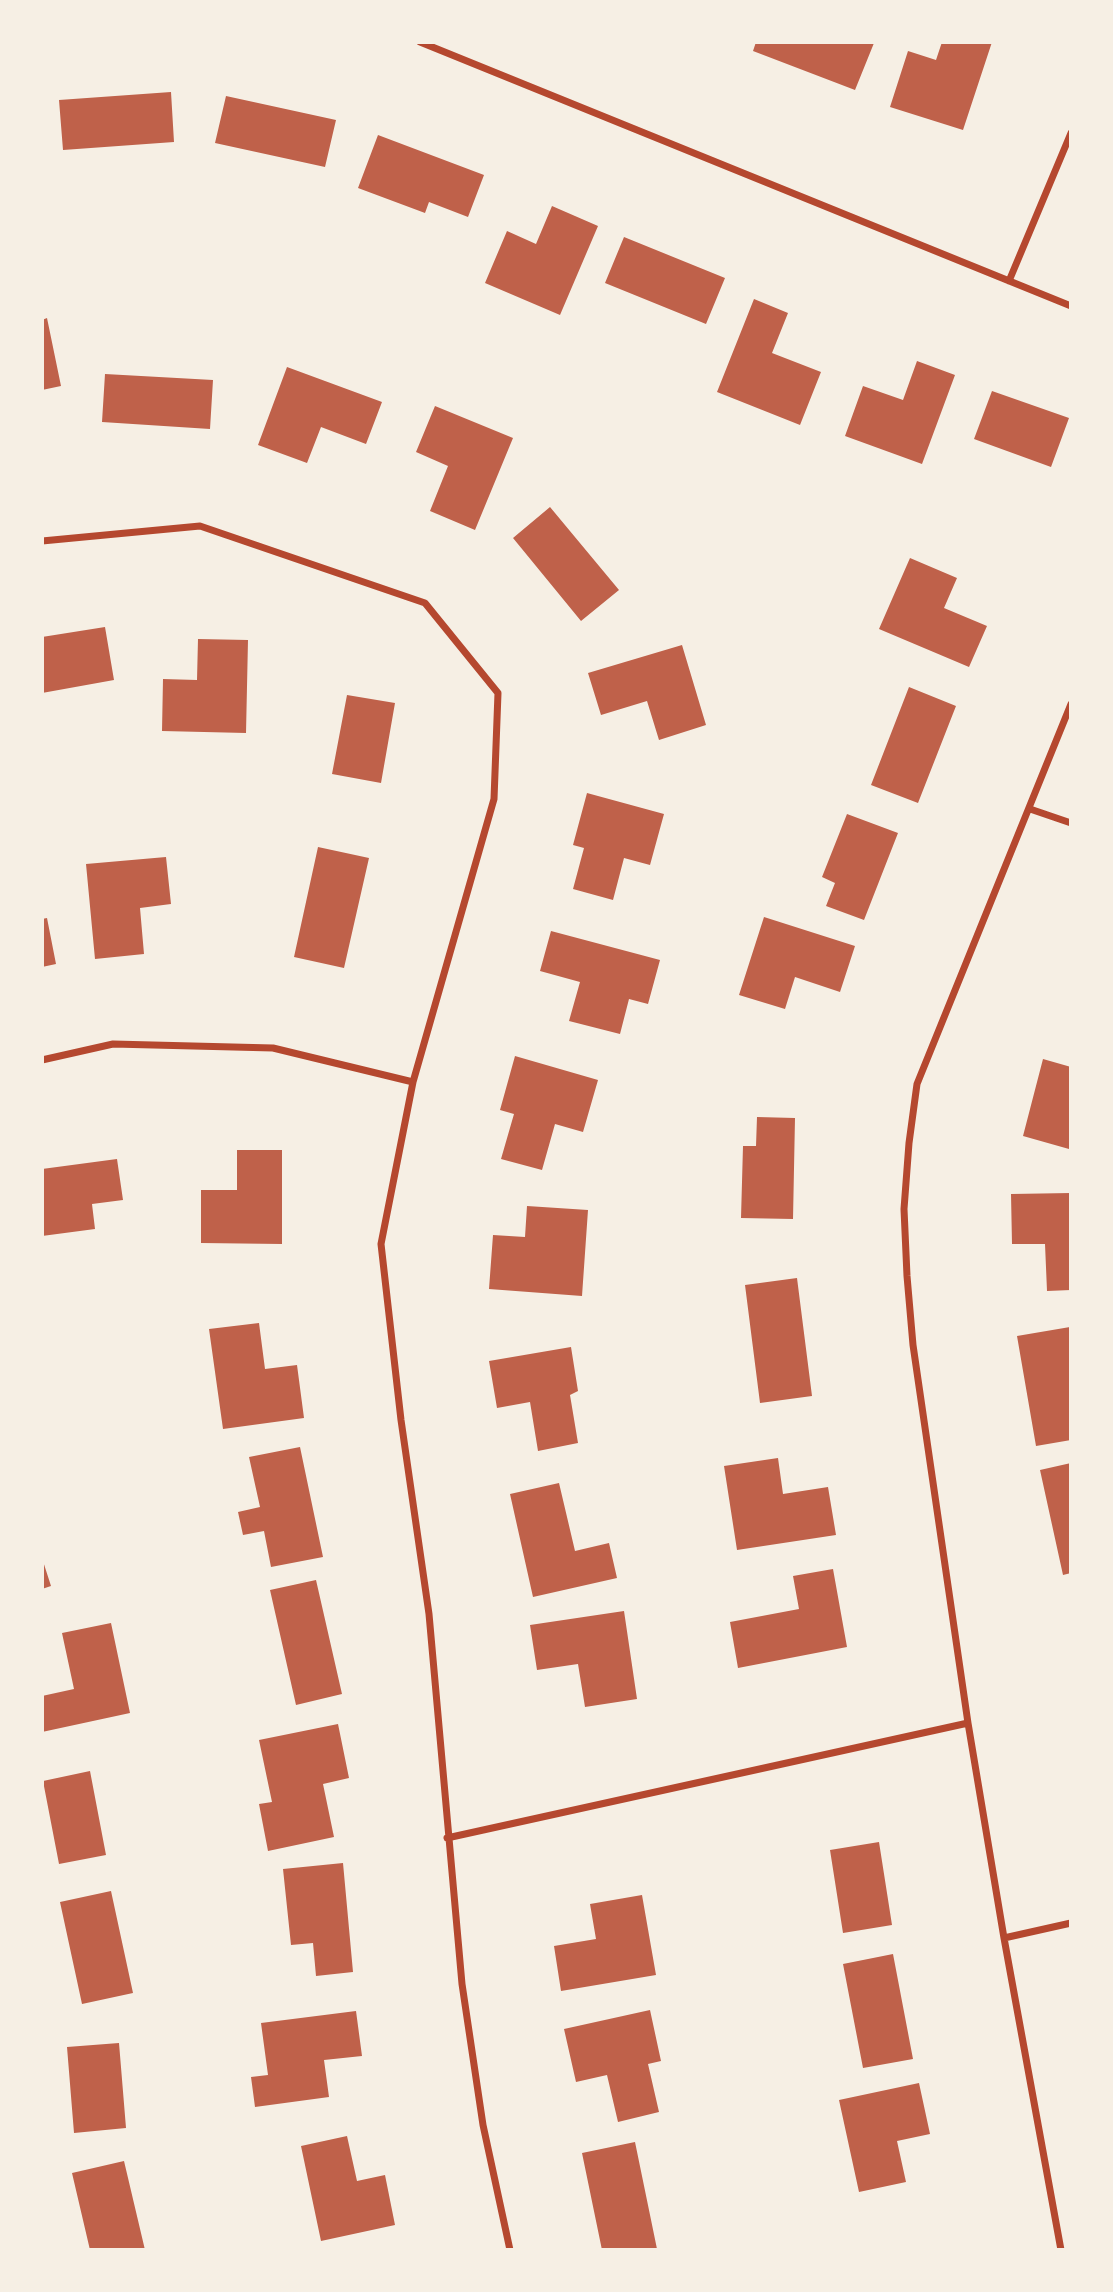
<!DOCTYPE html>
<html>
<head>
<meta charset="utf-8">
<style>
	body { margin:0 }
	#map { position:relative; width:1113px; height:2292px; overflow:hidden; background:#f6efe4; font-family:"Roboto Serif",serif }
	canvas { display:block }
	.frame { position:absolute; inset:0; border:44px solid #f6efe4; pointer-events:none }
</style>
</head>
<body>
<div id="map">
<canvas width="1113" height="2292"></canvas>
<div class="frame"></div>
</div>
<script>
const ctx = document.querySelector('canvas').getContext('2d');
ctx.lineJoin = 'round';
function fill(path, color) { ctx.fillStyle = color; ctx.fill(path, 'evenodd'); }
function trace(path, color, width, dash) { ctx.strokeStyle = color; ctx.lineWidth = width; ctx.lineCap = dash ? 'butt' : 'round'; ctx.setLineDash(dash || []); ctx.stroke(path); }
fill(new Path2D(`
	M756 42H872L874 43 855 90 753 51Z
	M942 42H992L963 130 890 107 908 51 936 60Z
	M171 92 174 142 63 150 59 100Z
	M226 96 336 120 325 167 215 143Z
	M378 135 484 175 468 217 429 202 425 213 358 188Z
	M552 206 598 226 560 315 485 283 507 231 536 244Z
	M624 237 725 278 706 324 605 283Z
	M754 299 788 313 772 353 821 372 800 425 717 392Z
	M47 318 61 386 42 390V320Z
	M917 361 955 375 922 464 845 436 863 386 903 400Z
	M287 367 382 402 366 444 321 427 307 463 258 445Z
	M105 374 213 380 210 429 102 422Z
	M992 391 1069 418 1051 467 974 439Z
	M435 406 513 438 475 530 430 511 448 466 416 452Z
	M550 507 619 590 581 621 513 538Z
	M910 558 957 578 944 608 987 626 969 667 879 629Z
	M105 627 114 680 42 693V637Z
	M198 639 248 640 246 733 162 731 163 679 197 680Z
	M682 645 706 725 659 740 647 701 601 715 588 673Z
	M909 687 956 706 918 803 871 785Z
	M347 695 395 703 381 783 332 774Z
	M587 793 664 814 650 865 624 858 613 900 573 889 584 848 573 845Z
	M847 814 898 833 864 920 826 906 835 883 822 877Z
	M318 847 369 858 344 968 294 957Z
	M166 857 171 904 140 908 144 954 95 959 86 864Z
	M764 917 855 946 840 992 795 977 785 1009 739 995Z
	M47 918 56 964 42 967V919Z
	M551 931 660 960 648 1004 629 999 620 1034 569 1021 580 982 540 971Z
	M515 1056 598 1080 583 1132 555 1124 542 1170 501 1159 514 1114 500 1110Z
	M1043 1059 1071 1067 1069 1149 1023 1136Z
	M757 1117 795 1118 793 1219 741 1218 743 1146H756Z
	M237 1150H282V1244L201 1243V1190H237Z
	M117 1159 123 1200 92 1204 95 1229 42 1236V1169Z
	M1071 1193V1290L1047 1291 1045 1244H1012L1011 1194Z
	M527 1206 588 1210 582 1296 489 1289 493 1235 525 1237Z
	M797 1278 812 1396 760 1403 745 1285Z
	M259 1323 265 1369 297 1365 304 1418 223 1429 209 1329Z
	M1070 1327 1071 1440 1036 1446 1017 1336Z
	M571 1347 578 1391 570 1395 578 1443 538 1451 530 1402 497 1408 489 1361Z
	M300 1447 323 1557 271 1567 264 1531 243 1535 238 1512 260 1507 249 1457Z
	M778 1458 783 1494 828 1487 836 1535 737 1550 724 1466Z
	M1071 1463V1573L1063 1575 1040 1470Z
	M559 1483 575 1551 609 1543 617 1578 533 1597 510 1494Z
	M42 1558 51 1586 42 1589Z
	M833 1569 847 1647 738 1668 730 1622 799 1609 793 1576Z
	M316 1580 342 1694 296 1705 270 1590Z
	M624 1611 637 1699 585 1707 578 1664 537 1670 530 1625Z
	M111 1623 130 1713 42 1732V1696L74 1689 62 1633Z
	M338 1724 349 1778 323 1784 334 1837 268 1851 259 1804 272 1802 259 1740Z
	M90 1771 106 1855 59 1864 43 1781Z
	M879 1842 892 1925 843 1933 830 1850Z
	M343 1863 353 1972 316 1976 313 1943 291 1945 283 1869Z
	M111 1891 133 1993 82 2004 60 1902Z
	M642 1895 656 1975 561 1991 554 1946 596 1939 590 1904Z
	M893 1954 913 2059 863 2068 843 1964Z
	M650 2010 661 2061 648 2064 659 2112 618 2122 607 2075 576 2082 564 2029Z
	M356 2011 362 2056 324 2060 329 2097 255 2107 251 2077 268 2075 261 2023Z
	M119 2043 126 2128 74 2133 67 2047Z
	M919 2083 930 2134 897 2141 906 2182 859 2192 839 2100Z
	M347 2136 357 2181 385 2175 395 2225 321 2241 301 2146Z
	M635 2142 657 2249 602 2250 582 2153Z
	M124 2161 145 2250H90L72 2173Z`), '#bf614a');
trace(new Path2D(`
	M420 42 1071 306
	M1009 281 1071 133
	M42 541 200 526 425 603 498 693 494 799 413 1082 381 1244 401 1420 429 1614 462 1984 483 2125 510 2250
	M1030 809 1071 823
	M42 1060 113 1044 273 1048 413 1082
	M447 1838 968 1723
	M1004 1938 1071 1923
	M1061 2250 1004 1938 968 1723 913 1345 907 1276 904 1209 909 1143 917 1084 1071 704`), '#b5482f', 7);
</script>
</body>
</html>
